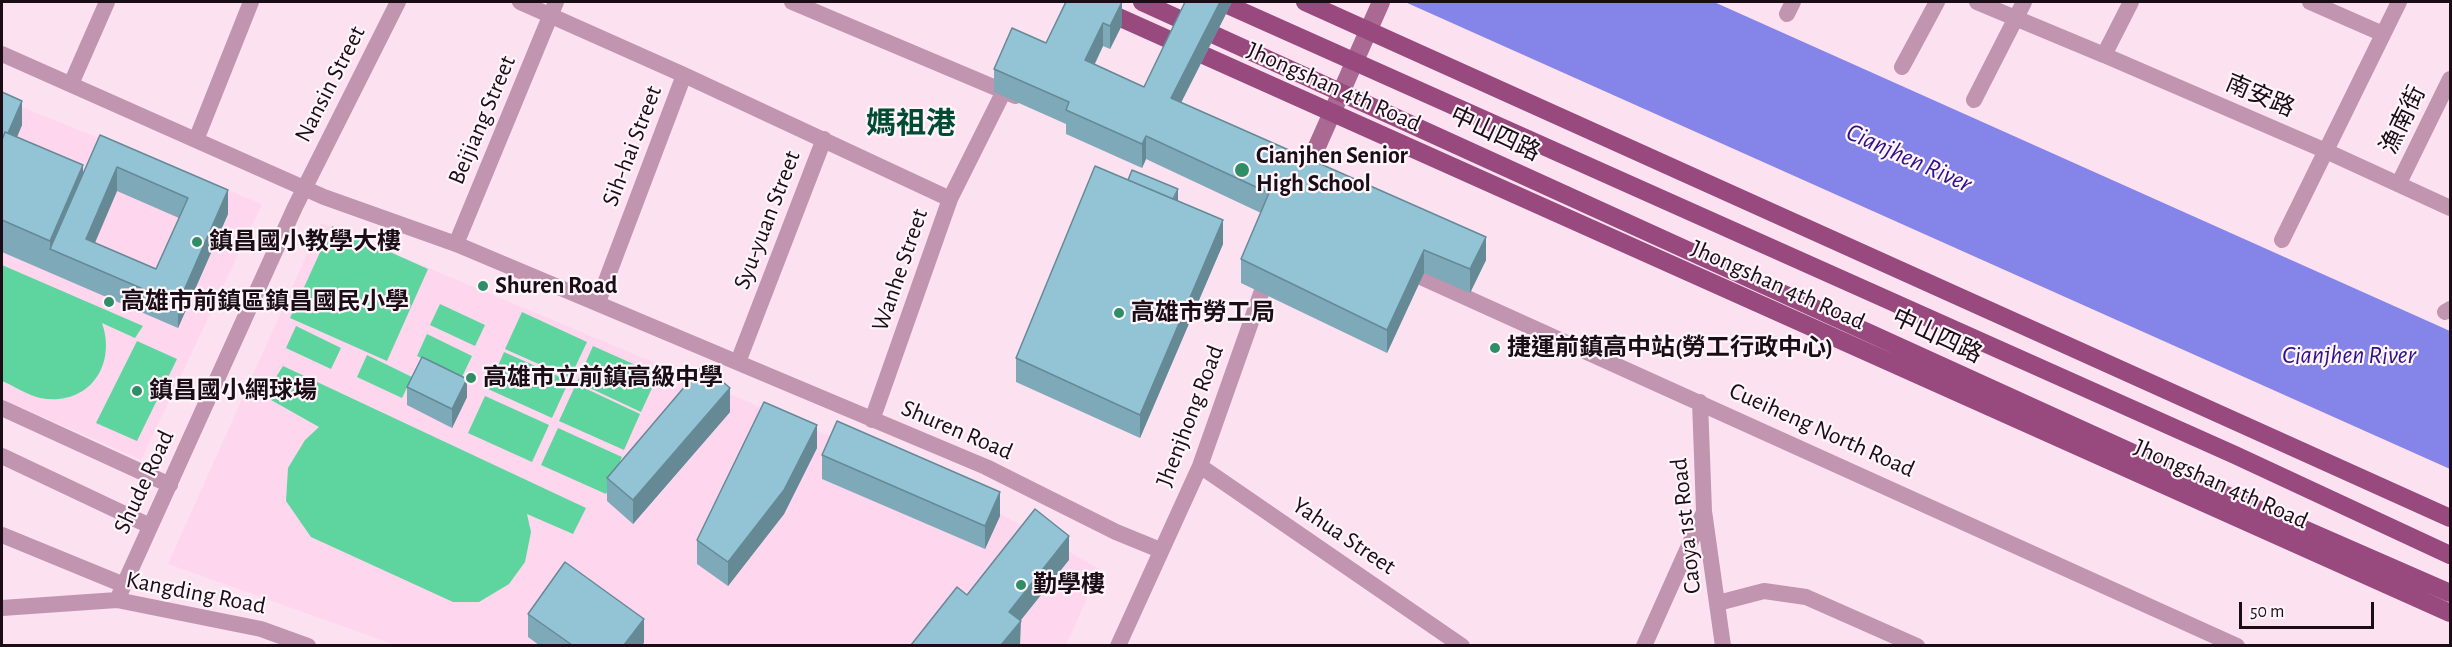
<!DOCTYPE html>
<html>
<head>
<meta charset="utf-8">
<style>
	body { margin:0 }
	#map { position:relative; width:2452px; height:647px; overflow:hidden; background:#fce2f1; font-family:"Alegreya Sans",sans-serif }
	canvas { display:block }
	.frame { position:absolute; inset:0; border:3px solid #1b0d16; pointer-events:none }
	.scale { position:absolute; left:2239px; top:602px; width:135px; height:27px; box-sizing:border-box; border:3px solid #1b0d16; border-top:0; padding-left:8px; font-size:18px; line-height:21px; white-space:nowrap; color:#1b0d16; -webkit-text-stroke:4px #fef5fa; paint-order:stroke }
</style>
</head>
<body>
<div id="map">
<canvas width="2452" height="647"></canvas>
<div class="frame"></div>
<div class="scale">50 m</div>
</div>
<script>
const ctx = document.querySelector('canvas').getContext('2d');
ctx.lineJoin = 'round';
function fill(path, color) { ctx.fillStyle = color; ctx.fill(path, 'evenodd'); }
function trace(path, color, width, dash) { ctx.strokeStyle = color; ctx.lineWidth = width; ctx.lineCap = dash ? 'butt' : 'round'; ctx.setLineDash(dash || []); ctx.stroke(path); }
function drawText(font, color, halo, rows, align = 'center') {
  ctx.font = font + ' "Alegreya Sans","Noto Sans TC",sans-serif'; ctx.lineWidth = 4.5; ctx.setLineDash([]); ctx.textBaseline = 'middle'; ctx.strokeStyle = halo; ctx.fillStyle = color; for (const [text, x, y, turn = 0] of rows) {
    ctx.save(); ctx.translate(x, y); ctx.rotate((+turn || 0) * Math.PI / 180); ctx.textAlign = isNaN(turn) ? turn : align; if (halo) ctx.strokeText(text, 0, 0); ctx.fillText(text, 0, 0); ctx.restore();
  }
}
fill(new Path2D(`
	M2 99 262 204 141 460 2 399Z
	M321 223 954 488 1100 569 1066 645 398 646 168 564Z`), '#fed6ed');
fill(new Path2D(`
	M332 226 428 269 387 361 290 318Z
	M2 265 143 326 135 338 102 323C117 366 88 407 40 398 27 395 14 386 2 381Z
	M440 304 485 325 475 346 430 325Z
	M522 312 587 342 570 378 505 349Z
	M296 326 341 348 331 369 286 348Z
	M427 334 472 356 462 377 417 356Z
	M137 341 177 359 137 441 96 423Z
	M593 346 658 375 641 412 577 382Z
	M504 352 569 381 552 418 488 389Z
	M367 355 412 377 402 398 357 377Z
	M283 366 586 508 573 534 527 514 531 532 525 562 509 584 479 602H453L311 537 286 501 288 468 305 440 319 427 264 396Z
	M576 384 640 414 624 450 559 421Z
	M485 396 549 425 532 462 468 433Z
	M558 428 622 457 606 494 541 465Z`), '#5ed49f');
fill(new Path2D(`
	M1405 2H1714L2450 331V469Z`), '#8584e8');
trace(new Path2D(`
	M520 2 684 75 950 199
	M792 2 1015 96
	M1977 2 2104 55
	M2131 2 2104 55 2326 151 2450 208
	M2310 2 2383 34
	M1787 14 1793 2
	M2 54 324 197 456 244 986 467 1116 532 1160 550
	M1902 67 1937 2
	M71 84 107 2
	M1974 100 2024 2
	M196 140 251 2
	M2399 183 2450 79
	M2282 240 2399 2
	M456 244 556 2
	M1403 269 2237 646
	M598 302 684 75
	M2445 312 2450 309
	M738 362 824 139
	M1700 402 1704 511 1723 646
	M2 408 170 485
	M872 420 950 199 1004 91
	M2 456 150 526
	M1200 466 1462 646
	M2 535 124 585
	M117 600 295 207 398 2
	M1718 603 1764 591 1806 597 1917 646
	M2 608 117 600 261 629 308 646
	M1118 646 1200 466 1269 271
	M1644 646 1704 512`), '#c194b0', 16);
trace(new Path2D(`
	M1304 176 1381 2`), '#aa6993', 18);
trace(new Path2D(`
	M1085 2 2450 613
	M1142 2 2212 489 2450 593
	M1221 2 2235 455 2450 555
	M1305 2 2450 518`), '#98497e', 18);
fill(new Path2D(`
	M1065 2H1122V25L1110 49 1103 46 1095 64 1144 87 1185 2H1232L1181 103 1486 260 1470 293 1424 273 1387 353 1241 283V259L1261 213 1146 159 1142 168 1066 134V124L994 92V69L1046 43Z
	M2 92 22 125 17 137 83 174 100 135 228 214 178 328 2 252ZM117 191 179 218 156 269 95 243Z
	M1178 201 1223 244 1140 438 1016 382V358Z
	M407 387 467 397 452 428 407 405Z
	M730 412 633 524 607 501V478Z
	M817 448 784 514 728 586 697 564V540Z
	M822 455 1000 516 985 549 822 479Z
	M528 614 644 643 641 645H539L528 637Z`), '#7ea9b8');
fill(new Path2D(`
	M1122 2V25L1110 49V26Z
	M1220 2H1232L1171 122V98Z
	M1103 23V46L1085 83V60Z
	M22 101V125L2 172V148Z
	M1146 136V159L1142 168V144Z
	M83 165V197L50 249V241Z
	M117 167V191L86 263V239Z
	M1178 189V201L1171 206Z
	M228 190V214L178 328V304Z
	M1223 220V244L1140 438V415Z
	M1486 237V260L1470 293V269Z
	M1424 250V273L1387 353V330Z
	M467 379V397L452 428V409Z
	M730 388V412L633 524V500Z
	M817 425V448L784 514 728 586V562Z
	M1000 492V516L985 549V526Z
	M1069 536V560L1009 635V612Z
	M644 619V643L641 645H624Z
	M1021 621 1020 645H1001Z`), '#668996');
const building = new Path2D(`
	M1066 2H1122L1110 26 1103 23 1085 60 1144 87 1185 2H1220L1171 98 1486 237 1470 269 1424 250 1387 330 1241 259 1269 193 1146 136 1142 144 1066 110 1069 102 994 69 1012 28 1046 43Z
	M2 92 22 101 8 133 5 132 2 140Z
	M5 132 83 165 50 241 2 220V140Z
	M100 135 228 190 178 304 50 249ZM117 167 188 198 156 269 86 239Z
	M1095 166 1223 220 1140 415 1016 358Z
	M1132 170 1178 189 1173 199 1128 180Z
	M422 357 467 379 452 409 407 387Z
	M703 365 730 388 633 500 607 478Z
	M764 402 817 425 784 490 728 562 697 540Z
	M837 421 1000 492 985 526 822 455Z
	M1035 509 1069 536 1009 612 1021 621 1001 645H911L957 587 967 595Z
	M565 562 644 619 624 645H572L528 614Z`);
fill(building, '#92c4d6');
trace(building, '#668996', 1.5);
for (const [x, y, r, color] of [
	[1242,170,8,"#308e66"],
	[197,242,6,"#308e66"],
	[483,286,6,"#308e66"],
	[109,302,6,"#308e66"],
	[1119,313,6,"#308e66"],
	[1495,348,6,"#308e66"],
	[471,378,6,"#308e66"],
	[137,391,6,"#308e66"],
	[1021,585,6,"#308e66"]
]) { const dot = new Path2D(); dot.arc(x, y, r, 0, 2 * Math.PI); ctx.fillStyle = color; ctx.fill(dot); trace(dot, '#fef5fa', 2); }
drawText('24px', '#1b0d16', '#fef5fa', [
	["Nansin Street",330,84,-63],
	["Jhongshan 4th Road",1334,87,24],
	["南安路",2260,96,23],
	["Beijiang Street",482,120,-67],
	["漁南街",2403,120,-64],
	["中山四路",1495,134,25],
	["Sih-hai Street",632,146,-69],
	["Syu-yuan Street",767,220,-69],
	["Wanhe Street",900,270,-71],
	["Jhongshan 4th Road",1778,285,24],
	["中山四路",1937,336,25],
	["Jhenjhong Road",1190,416,-69],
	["Shuren Road",957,430,23],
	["Cueiheng North Road",1822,430,24],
	["Shude Road",144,482,-65],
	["Jhongshan 4th Road",2221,484,24],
	["Caoya 1st Road",1686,526,-96],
	["Yahua Street",1344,536,34],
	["Kangding Road",196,593,11]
]);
drawText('bold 24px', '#1b0d16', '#fef5fa', [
	["Cianjhen Senior",1256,156],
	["High School",1256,184],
	["鎮昌國小教學大樓",209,242],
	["Shuren Road",495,286],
	["高雄市前鎮區鎮昌國民小學",121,302],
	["高雄市勞工局",1131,313],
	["捷運前鎮高中站(勞工行政中心)",1507,348],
	["高雄市立前鎮高級中學",483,378],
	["鎮昌國小網球場",149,391],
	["勤學樓",1033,585]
], 'left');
drawText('italic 26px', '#2f1189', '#fef5fa', [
	["Cianjhen River",1909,158,24],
	["Cianjhen River",2349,355]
]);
drawText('bold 30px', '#004b31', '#fef5fa', [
	["媽祖港",911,124]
]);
</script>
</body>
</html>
